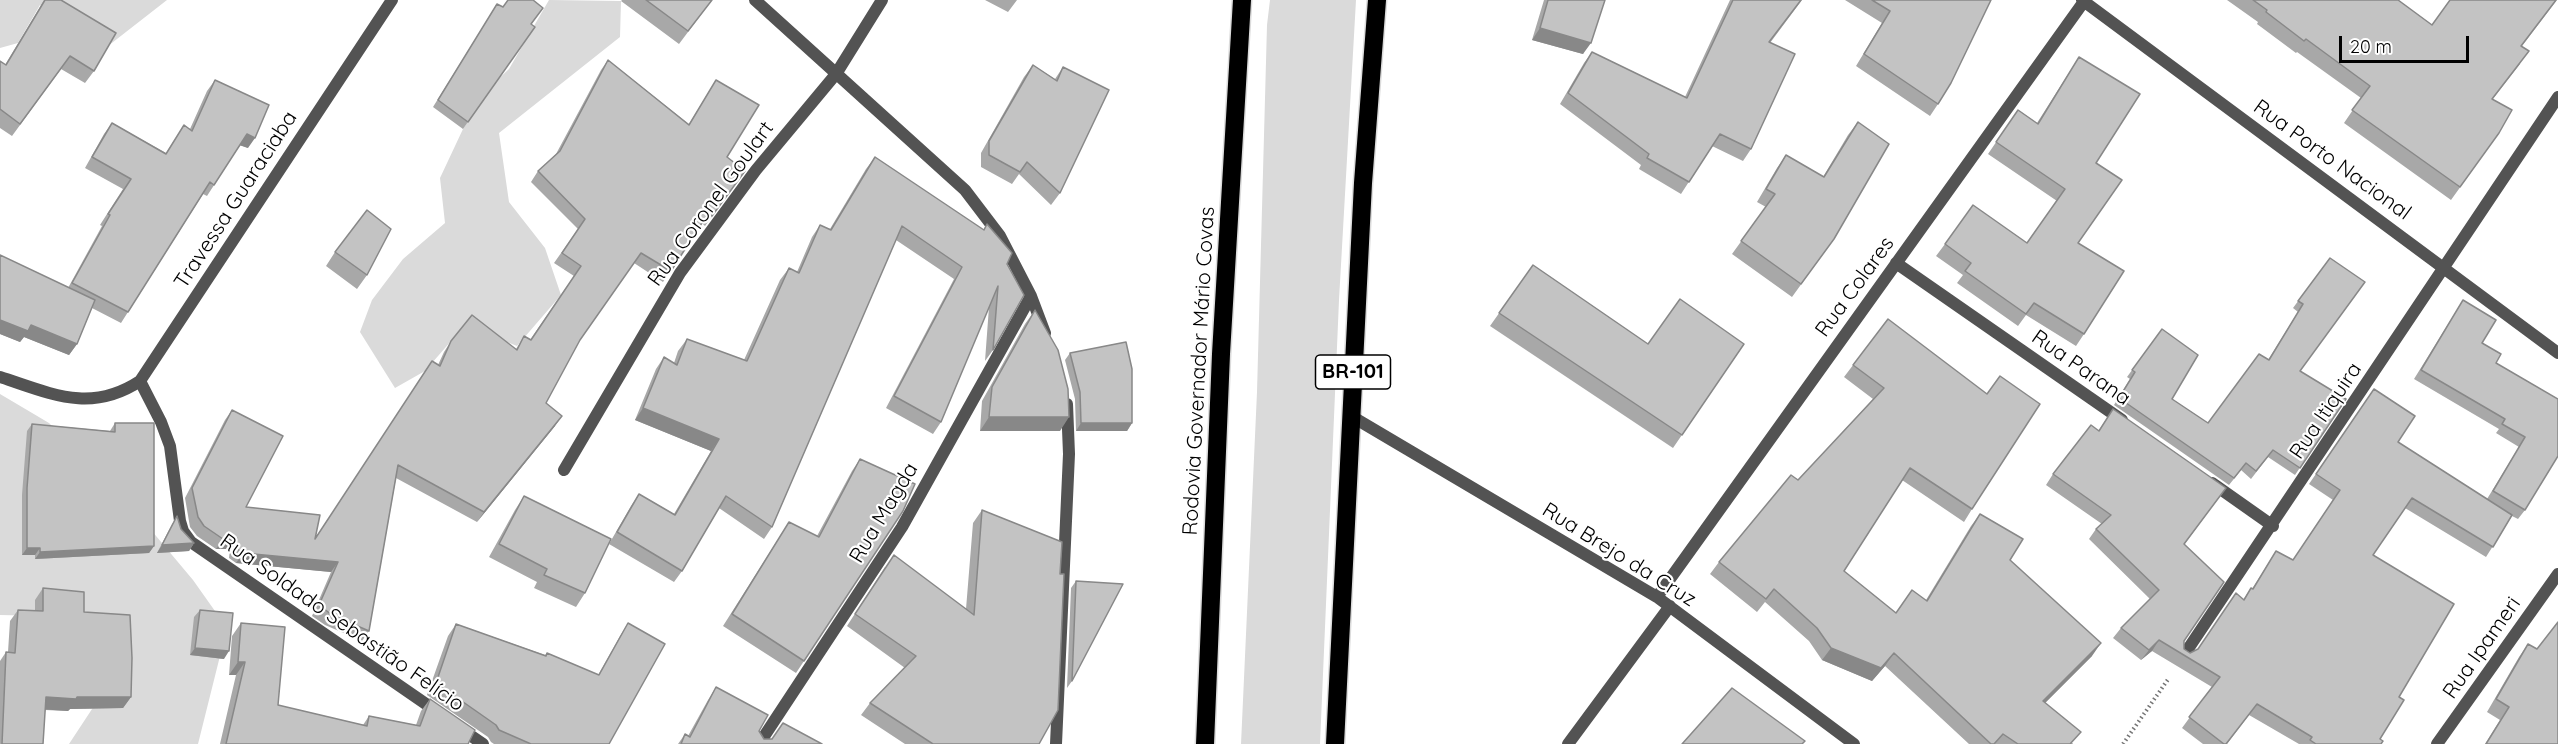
<!DOCTYPE html>
<html>
<head>
<meta charset="utf-8">
<style>
	body { margin:0 }
	#map { position:relative; width:2558px; height:744px; overflow:hidden; background:#fff; font-family:Quicksand,sans-serif }
	canvas { display:block }
	.scale { position:absolute; left:2339px; top:36px; width:130px; height:27px; box-sizing:border-box; border:3px solid #000; border-top:0; padding-left:8px; font-size:18px; line-height:21px; white-space:nowrap; color:#000; -webkit-text-stroke:4px #fff; paint-order:stroke }
</style>
</head>
<body>
<div id="map">
<canvas width="2558" height="744"></canvas>
<div class="scale">20 m</div>
</div>
<script>
const ctx = document.querySelector('canvas').getContext('2d');
ctx.lineJoin = 'round';
function fill(path, color) { ctx.fillStyle = color; ctx.fill(path, 'evenodd'); }
function trace(path, color, width, dash) { ctx.strokeStyle = color; ctx.lineWidth = width; ctx.lineCap = dash ? 'butt' : 'round'; ctx.setLineDash(dash || []); ctx.stroke(path); }
function drawText(font, color, halo, rows, align = 'center') {
  ctx.font = font + ' Quicksand,sans-serif'; ctx.lineWidth = 4.5; ctx.setLineDash([]); ctx.textBaseline = 'middle'; ctx.strokeStyle = halo; ctx.fillStyle = color; for (const [text, x, y, turn = 0] of rows) {
    ctx.save(); ctx.translate(x, y); ctx.rotate((+turn || 0) * Math.PI / 180); ctx.textAlign = isNaN(turn) ? turn : align; if (halo) ctx.strokeText(text, 0, 0); ctx.fillText(text, 0, 0); ctx.restore();
  }
}
fill(new Path2D(`
	M0 0H167L108 46 40 5 18 43 0 48Z
	M549 0 621 1 620 37 499 133 509 202 545 248 561 295 517 346 465 325 425 371 395 388 360 332 372 300 403 259 445 223 440 178 463 129 493 84 509 69Z
	M1270 0H1356L1339 300 1320 744H1241L1257 392 1267 25Z
	M0 394 49 423 120 493 193 580 227 628 198 744H69L94 706 46 616 0 615Z`), '#dadada');
const highway = new Path2D(`
	M1205 744 1221 354 1242 0
	M1335 744 1363 183 1377 0`);
trace(highway, '#dbdbdb', 21);
trace(new Path2D(`
	M2123 744 2169 678`), '#757575', 4, [1.5, 3]);
trace(new Path2D(`
	M755 0 965 190 1000 236 1031 296 1045 333
	M2082 0 2558 353
	M1896 263 2122 420
	M0 377C50 393 90 414 140 381L392 0
	M140 381 161 422 170 446 180 521 183 531 191 542 439 713
	M1351 416 1657 597 1854 744
	M564 470 680 273 756 170 836 74 882 0
	M2212 483 2273 526
	M1657 597 2085 0
	M2184 655 2558 97
	M458 727 483 744
	M759 744 902 527 1031 296
	M1056 744 1069 454 1067 404
	M1568 744 1670 606
	M2437 744 2558 574`), '#535353', 12);
trace(highway, '#000', 18);
fill(new Path2D(`
	M44 0H61L94 71 85 83 61 69 12 136 0 128V61L5 65Z
	M622 0H712L679 44 621 1Z
	M985 0H1017L1008 12Z
	M1544 0H1605L1583 54 1532 40Z
	M1730 0H1802L1770 43 1751 149 1743 161 1712 146 1681 194 1639 169 1641 165 1560 104 1584 63 1592 52 1685 97Z
	M1845 0H1991L1938 104 1930 116 1856 66 1882 23Z
	M2227 0H2398L2432 25 2557 0 2522 46 2520 64 2492 100 2499 133 2451 200 2344 123 2361 98 2297 52 2296 53 2257 24 2258 22Z
	M497 4 535 27 463 129 433 107Z
	M2079 57 2096 163 2078 243 2084 334 2076 346 2026 315 2018 326 1957 283 1963 275 1936 256 1945 244 2027 243 2057 201 1988 154 2018 110 2037 123Z
	M608 60 689 124 716 80 727 157 745 171 705 226 702 223 663 282 634 263 579 340 546 403 555 426 477 522 396 478 369 631 362 641 325 625 312 616 331 572 236 563 229 558 230 549H216L197 536 190 527 185 498 225 420 232 410 246 507 315 538 438 365 444 352 451 341 516 349 524 336 530 340 574 276 554 263 578 229 531 182 538 171 556 154 601 70Z
	M1033 65 1055 79 1063 67 1060 193 1051 205 1019 174 1012 184 981 167V153L1024 77Z
	M215 80 248 148 240 145 207 196 203 194 121 323 92 308 77 344 69 355 24 337 20 342 0 334 68 288 102 226 100 225 123 189 85 168 104 134 112 123 166 153 184 125 190 129 207 91Z
	M1858 122 1834 239 1792 297 1732 254 1766 207 1757 202 1777 168 1786 155 1823 177 1848 135Z
	M875 157 983 230 987 224 1007 264 993 350 985 361 989 307 941 422 933 434 886 408 954 279 896 240 772 527 764 539 719 508 682 571 674 582 609 544 631 506 639 494 674 514 711 451 635 420 656 369 664 357 674 363 678 351 687 339 744 360 780 280 789 268 797 272 812 237 820 225 830 229 866 169Z
	M335 252 367 275 357 289 326 266Z
	M2330 258 2300 372 2346 399 2295 475 2268 457 2251 479 2241 470 2229 485 2114 405 2130 379 2127 377 2162 329 2172 399 2208 423 2268 360 2298 312 2293 308Z
	M1533 265 1648 344H1744L1673 448 1490 326Z
	M2463 300 2482 343 2496 363 2558 399 2525 510 2518 519 2512 516 2486 557 2405 508 2373 555 2399 697 2380 739 2381 744H2299L2249 715 2227 744H2203L2182 728 2212 687 2152 651 2141 660 2113 638 2121 628 2150 599 2089 539 2096 529 2102 524 2046 485 2053 474 2099 430 2113 409 2226 488 2184 545V649L2190 653 2198 649 2243 600 2251 588 2252 589 2276 551 2293 560 2333 500 2309 484 2374 389 2398 442 2487 499 2519 447 2496 433 2499 429 2414 379Z
	M1035 310 1060 431H980L982 401 1025 324Z
	M1888 319 1972 509 1964 522 1902 480 1844 571 1896 613 1926 600 1971 526 1980 514 2010 560 2092 656 2045 703 2073 744H1969L1885 666 1872 681 1822 660 1809 641 1765 602 1757 612 1710 574 1719 562 1798 480 1873 399 1844 377Z
	M1070 353 1132 423 1127 431H1076L1075 399 1065 360Z
	M115 423 154 546 149 553 35 559V555H22V495L27 431 32 424 110 431Z
	M860 459 804 661 796 673 723 626 789 522 817 536 852 471Z
	M524 496 585 593 576 607 534 588 537 582 489 557 515 510Z
	M982 510 1039 744H905L861 715 870 703 905 668 847 626 885 567 966 609 973 523Z
	M177 516 181 529 194 543 189 551 157 553 172 524Z
	M1076 581 1072 681 1067 688 1071 588Z
	M43 588 84 612 131 697 123 708 70 709 68 711 45 710 43 744H0V661L6 652H8L10 621 18 610H35V600Z
	M200 610 224 659 190 655 194 617Z
	M241 623 278 705 363 725 369 716 416 725 421 711 430 699 468 744H220L236 675H229L232 636Z
	M628 623 609 744H494L491 742 488 737 427 695 448 636 456 624 545 655 547 653 598 675 620 636Z
	M2528 644 2537 649 2558 744H2485L2500 720 2487 712 2519 657Z
	M716 687 759 731 764 739 822 744H678L685 734 688 736 708 700Z`), '#a8a8a8');
fill(new Path2D(`
	M1540 28 1591 43 1583 54 1532 40Z
	M247 134 255 138 248 148 239 145Z
	M0 320 31 325 77 344 69 355 24 337 20 342 0 334Z
	M643 408 719 439 711 451 635 420Z
	M562 416 555 426 477 522 484 512Z
	M989 417H1069L1060 431H980Z
	M1081 423H1132L1127 431H1076Z
	M237 538 230 549H216L223 539Z
	M194 543 189 551 157 553 162 545Z
	M154 546 149 553 35 559 40 552Z
	M27 548H40L35 555H22Z
	M243 553 338 562 331 572 236 563Z
	M2159 640 2152 651 2141 660 2149 650Z
	M2101 643 2092 656 2034 714 2043 701Z
	M195 648 229 651 224 659 190 655Z
	M1831 648 1894 653 1885 666 1872 681 1822 660Z
	M238 662H245L236 675H229Z
	M46 697H131L123 708 70 709 68 711 38 709Z`), '#888');
const building = new Path2D(`
	M45 0H61L116 33 94 71 70 56 20 124 0 109V61L6 65Z
	M508 0H533L543 8 531 24 535 27 468 122 438 100 497 4 503 7Z
	M646 0H712L688 31Z
	M1548 0H1605L1591 43 1540 28Z
	M1733 0H1801L1769 42 1795 54 1751 149 1720 134 1689 182 1647 158 1649 154 1568 93 1592 52 1687 98Z
	M1872 0H1991L1951 83 1938 104 1864 54 1890 11Z
	M2253 0H2398L2432 25 2450 0H2556L2521 46 2529 51 2492 99 2512 110 2499 133 2460 187 2352 110 2370 86 2306 39 2304 41 2266 12 2267 10Z
	M2079 57 2140 94 2096 163 2122 180 2078 243 2124 271 2084 334 2034 303 2026 314 1965 271 1971 263 1945 244 1973 205 2027 243 2065 189 1996 142 2018 110 2038 124Z
	M608 60 689 125 716 80 759 105 727 157 745 171 712 216 709 212 671 271 641 253 580 340 546 403 562 416 484 512 398 465 369 631 332 615 319 605 338 562 243 553 236 548 237 538 223 539 204 526 198 517 192 488 232 410 283 436 246 507 320 515 315 539 432 361 440 366 451 341 472 315 517 350 524 336 531 340 581 266 562 253 585 219 538 171 560 151Z
	M1033 65 1057 81 1063 67 1109 90 1060 193 1027 162 1020 172 989 155V141Z
	M215 80 269 105 255 138 247 134 214 185 210 182 128 312 72 283 110 215 108 214 131 179 92 157 112 123 166 154 184 125 192 131Z
	M1858 122 1889 144 1834 239 1801 284 1741 241 1775 194 1766 189 1786 155 1824 177Z
	M875 157 984 230 987 224 1012 253 1007 264 1024 295 993 350 998 286 941 422 894 396 962 267 902 226 772 527 726 496 682 571 617 532 639 494 675 515 719 439 643 408 664 357 677 365 687 339 747 361 789 268 799 273 820 225 831 230Z
	M367 210 391 229 367 275 335 252Z
	M0 255 95 300 77 344 31 325 28 331 0 320Z
	M2330 258 2365 282 2300 371 2346 399 2300 468 2273 450 2256 471 2246 463 2234 478 2119 398 2135 372 2132 370 2162 329 2198 355 2172 399 2208 423 2259 354 2269 360 2303 304 2298 301Z
	M1533 265 1648 344 1680 299 1744 344 1682 435 1499 313Z
	M2463 300 2496 320 2482 343 2501 354 2496 363 2558 399V456L2525 510 2493 491 2525 437 2502 424 2505 419 2421 370Z
	M1035 310 1058 350 1068 389 1069 417H989L992 387Z
	M1888 319 1987 394 2000 376 2040 404 1972 509 1910 468 1844 571 1896 613 1912 590 1927 601 1980 514 2023 539 2010 560 2101 643 2043 701 2081 732 2070 744H2018L2003 734 1994 744H1991L1894 653 1881 668 1831 648 1817 628 1774 589 1766 599 1719 562 1791 475 1798 480 1884 388 1853 365Z
	M1126 342 1132 369V423H1081L1080 392 1070 353Z
	M2374 389 2415 416 2398 442 2512 515 2493 547 2412 498 2373 555 2454 604 2399 697 2404 700 2380 739 2383 741 2381 744H2316L2310 740 2312 737 2257 704 2226 744H2224L2189 717 2220 677 2159 640 2149 650 2121 628 2159 590 2096 529 2111 515 2053 474 2091 425 2099 431 2113 409 2226 488 2184 544 2224 582 2184 641V649L2190 653 2198 649 2236 593 2244 600 2251 588 2253 589 2276 551 2293 560 2340 490 2316 474Z
	M115 423H154V546L40 552V548H27V488L32 424 115 432Z
	M860 459 915 484 903 511 804 661 732 614 789 522 819 537Z
	M524 496 611 539 585 593 544 575 547 569 499 544Z
	M982 510 1062 542 1060 574H1064L1058 710 1039 744H933L870 703 916 656 855 614 894 555 974 615Z
	M177 516 181 529 194 543 162 545Z
	M1076 581 1123 584 1072 681Z
	M43 588 84 592V612L130 615 132 658 131 697H77L76 699 46 697 43 744H2L6 652 15 653 18 610 43 611Z
	M200 610 233 613 229 651 195 648Z
	M2558 622V744H2486L2509 707 2496 699 2528 644 2537 649Z
	M241 623 285 627 278 705 367 726 369 716 420 726 430 699 475 730 468 744H226L245 662H238Z
	M628 623 665 644 609 744H531L499 730 496 725 436 683 456 624 546 656 547 653 599 675Z
	M716 687 768 715 759 731 764 739H772L783 723 822 744H681L685 734 690 737Z
	M1732 688 1805 741 1802 744H1682Z`);
fill(building, '#c3c3c3');
trace(building, '#888', 1.5);
for (const [x, y, w] of [
	[1353,372,75]
]) { const box = new Path2D(); box.roundRect(x - w / 2, y - 17, w, 34, 4.5); ctx.fillStyle = '#fff'; ctx.fill(box); trace(box, '#000', 1.5); }
drawText('bold 20px', '#000', null, [
	["BR-101",1353,372]
]);
drawText('21px', '#000', '#fff', [
	["Rua Porto Nacional",2332,160,36],
	["Travessa Guaraciaba",236,200,-57],
	["Rua Coronel Goulart",711,204,-54],
	["Rua Colares",1855,287,-54],
	["Rua Parana",2081,368,35],
	["Rodovia Governador Mário Covas",1199,371,-87],
	["Rua Itiquira",2326,411,-56],
	["Rua Magda",884,513,-59],
	["Rua Brejo da Cruz",1619,555,32],
	["Rua Soldado Sebastião Felício",342,623,35],
	["Rua Ipameri",2482,648,-55]
]);
</script>
</body>
</html>
